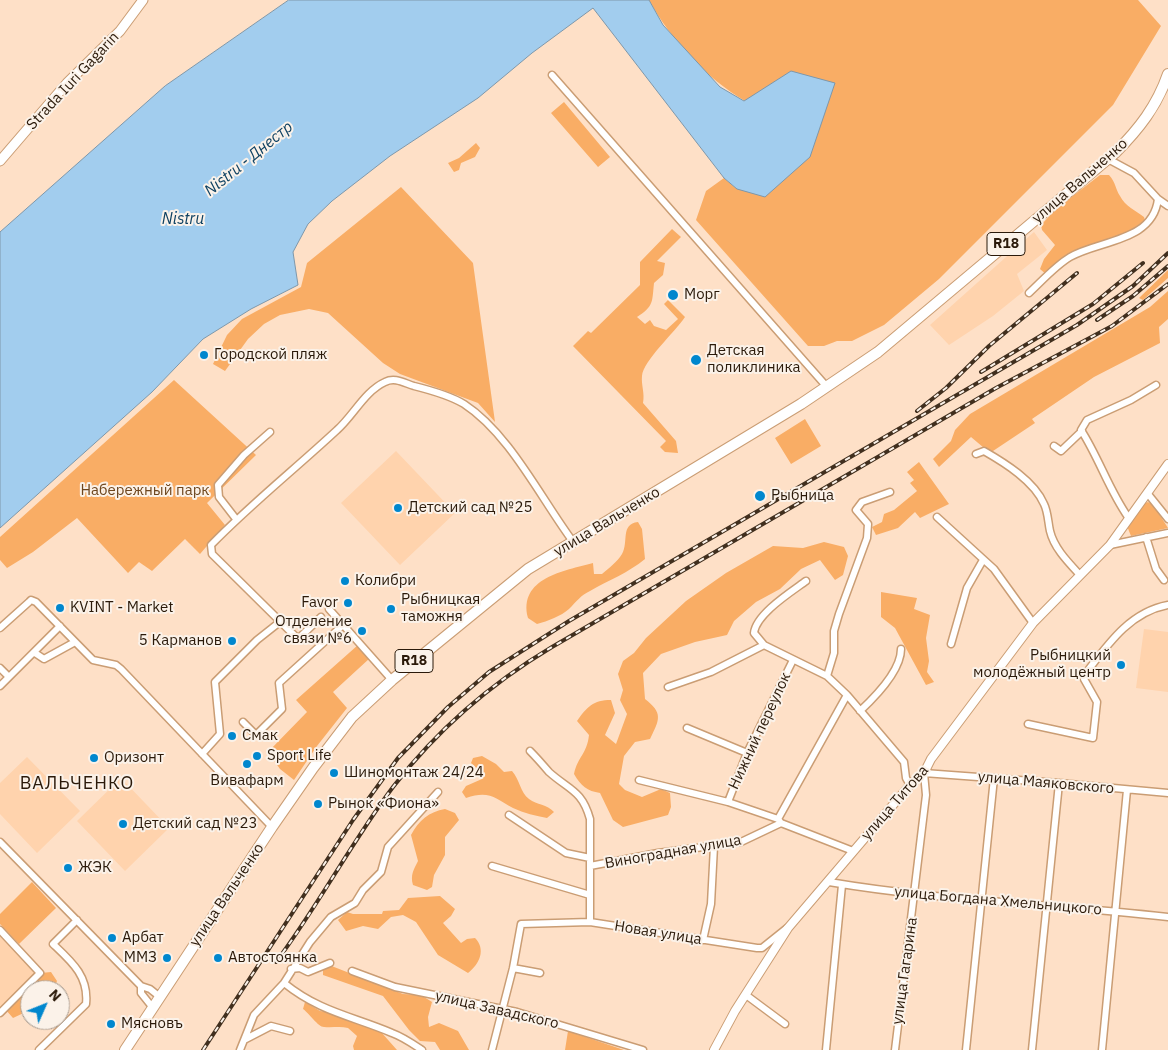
<!DOCTYPE html>
<html>
<head>
<meta charset="utf-8">
<style>
	body { margin:0 }
	#map { position:relative; width:1168px; height:1050px; overflow:hidden; background:#fee0c7; font-family:"IBM Plex Sans",sans-serif }
	canvas { display:block }
	.north { position:absolute; left:20px; top:980px; width:50px; height:50px; box-sizing:border-box; background:#fbf2e9; border:1px solid #a89c90; border-radius:50%; rotate:46deg; font-size:14px; font-weight:700; line-height:20px; text-align:center; color:#2b1a0a }
	.north::after { content:''; display:block; margin:auto; width:18px; height:22px; background:#0087ce; clip-path:polygon(50% 0,100% 100%,50% 72%,0 100%) }
</style>
</head>
<body>
<div id="map">
<canvas width="1168" height="1050"></canvas>
<div class="north">N</div>
</div>
<script>
const ctx = document.querySelector('canvas').getContext('2d');
ctx.lineJoin = 'round';
function fill(path, color) { ctx.fillStyle = color; ctx.fill(path, 'evenodd'); }
function trace(path, color, width, dash) { ctx.strokeStyle = color; ctx.lineWidth = width; ctx.lineCap = dash ? 'butt' : 'round'; ctx.setLineDash(dash || []); ctx.stroke(path); }
function drawText(font, color, halo, rows, align = 'center') {
  ctx.font = font + ' "IBM Plex Sans",sans-serif'; ctx.lineWidth = 4; ctx.setLineDash([]); ctx.textBaseline = 'middle'; ctx.strokeStyle = halo; ctx.fillStyle = color; for (const [text, x, y, turn = 0] of rows) {
    ctx.save(); ctx.translate(x, y); ctx.rotate((+turn || 0) * Math.PI / 180); ctx.textAlign = isNaN(turn) ? turn : align; if (halo) ctx.strokeText(text, 0, 0); ctx.fillText(text, 0, 0); ctx.restore();
  }
}
fill(new Path2D(`
	M1034 232 1047 250 1017 274 1024 291 993 316 949 345 930 325Z
	M396 451 455 513 400 565 341 503Z
	M1144 629 1168 632V692L1136 688Z
	M27 757 80 811 37 853 0 814V783Z
	M121 778 169 828 125 871 77 821Z
	M0 934 37 974 0 1010Z`), '#ffd3ad');
fill(new Path2D(`
	M649 0H1138L1161 26 1113 105 939 279 884 325 852 341H837L824 346H808L696 220 706 191 724 178 737 189 791 72 745 101C706 78 671 40 649 0Z
	M564 102 610 157 598 167 551 113Z
	M476 143 480 148 475 157 461 163 459 170 454 172 448 163 459 158Z
	M1100 175H1109C1116 183 1115 188 1120 196 1125 206 1136 211 1144 217L1146 224 1126 237 1071 257 1048 276 1040 269 1044 259 1055 245 1042 230 1041 225 1056 209Z
	M401 187 473 263 495 422 478 403 400 374 383 363 328 313 309 309 280 315 264 324 248 339 225 371 213 364 227 335 242 319 301 287 307 263Z
	M672 229 681 237 657 261 665 263 663 275 654 283C652 302 654 306 637 317L645 324 650 320 654 326 666 330 678 319 664 304 668 300 685 317C675 332 643 361 642 376 641 385 645 393 643 403L676 441 678 453 665 452 660 447 666 441 573 346 588 331 591 333 640 285V262Z
	M1168 270V278L1143 300 1139 298Z
	M1168 291V319L1159 327 1160 343 1094 377 1032 419 1035 423 990 453 971 437 939 467 933 459 951 441 955 430 970 414 1150 307Z
	M174 380 256 455 207 503 225 525 200 554 185 539 152 571 139 562 128 573 77 518 33 552 7 568 0 560V537Z
	M805 419 821 446 791 464 775 438Z
	M919 462 949 504 920 518 915 512 898 528 876 535 872 527 882 522 884 514 894 510 917 491 910 483 914 480 907 472Z
	M1148 502 1154 506 1168 528 1131 536 1127 526 1143 504Z
	M638 522 642 529 645 559C628 573 609 580 590 591 581 595 576 602 569 609 561 616 548 621 537 624L528 618C518 578 564 571 593 563L594 574H602C609 568 617 562 622 554 629 542 620 524 638 522Z
	M824 542 844 547 848 556 843 575 835 580 820 560 801 569 780 589 756 602 734 621 727 635 695 642 661 654 643 673 645 699C663 713 660 719 650 739L635 742 624 756 619 784 625 790 642 797 661 789 670 793 671 807 668 815 623 827 613 820 600 793C587 791 581 786 574 774 578 756 587 754 589 735L577 721C587 707 593 700 611 700L615 713 605 735 616 744 627 714 620 700 623 690 618 674 623 661 634 653 646 638 686 601 726 573 773 546 803 548Z
	M881 592 917 598 914 609 930 615 926 638 929 661 927 672 934 682 926 685 895 628 881 617Z
	M358 645 370 658 333 692 347 708 317 746 294 780 280 769 268 752 307 712 296 700Z
	M482 756 496 764 504 772 512 771C520 780 520 792 529 799 537 805 547 804 554 812L547 818C536 816 524 813 513 808 495 798 489 790 466 798L462 792 466 786 482 779V773L471 763 473 758Z
	M445 809 455 813 459 820 445 837V855L434 875 432 887 427 890 413 885C410 875 414 869 418 861L411 835C419 820 429 812 445 809Z
	M32 882 56 908 19 944 0 924V914Z
	M440 896 455 909 451 916 443 923 461 943 467 939 475 938C486 949 480 964 468 973L438 955 416 922 403 915 391 917 378 929 363 926 346 931 338 920 347 912 353 914H382L383 911 399 910 408 898Z
	M329 965 403 994 421 995 432 1002 428 1017 429 1027 439 1023 458 1031 469 1050H440L435 1042 420 1041 409 1030 383 996 323 975V969Z
	M51 972 57 981 53 990H30V1010L13 1018 5 1009 41 973Z
	M305 1002 320 1011 355 1015 381 1032 397 1050H354L353 1046 357 1036 348 1028C340 1026 332 1028 324 1027 318 1027 309 1013 303 1009Z
	M568 1031 624 1050H565Z`), '#f9ad65');
const water = new Path2D(`
	M289 0H649L663 25 720 87 744 101 791 71 835 83 810 157 765 197 737 189 724 178 593 8 532 53 478 98 390 156 332 201 308 224 293 252 298 285 251 309 203 339 152 392 0 528V232L165 86Z`);
fill(water, '#a2cdee');
trace(water, '#7e97aa', 1);
const minor = new Path2D(`
	M552 75 827 387
	M1108 159 1134 173 1158 199 1168 206
	M1029 293C1042 281 1055 266 1070 257 1099 240 1153 242 1158 199
	M1054 446 1061 451 1082 431
	M976 454 984 451C1005 463 1034 481 1044 504 1048 512 1048 522 1050 531 1054 548 1068 562 1080 575
	M1148 494 1168 519
	M937 517 994 569 1033 623
	M1128 517C1109 490 1099 458 1081 430L1087 420 1131 400 1156 385
	M236 519 219 497 218 485 244 455 270 432
	M1146 537 1156 569 1164 580
	M1110 545 1168 533
	M806 581C791 592 756 614 754 633L764 645 827 676 847 695 904 762 906 778 910 785
	M329 609 392 680
	M321 617 298 639 212 554 211 545C251 504 295 469 337 430 353 416 365 391 385 382 395 377 404 383 414 386 430 390 449 395 464 404 510 434 541 499 574 543
	M0 628 29 602 31 600 36 602 93 660 116 665 121 669 272 827
	M951 644 967 588 983 560
	M35 653 44 659 75 642
	M0 668 9 677
	M827 676 834 653V631L839 614 867 538 868 524 856 510 862 502 890 492
	M0 686 60 626
	M668 687 711 672 764 645
	M860 711C875 697 901 670 901 649
	M243 722 256 735 282 709 279 683 343 625
	M1028 724 1093 738 1097 702 1084 679 1086 673C1108 644 1130 612 1168 605
	M687 728 747 753
	M530 751C537 758 543 765 549 772 569 790 582 790 590 819V922
	M202 754 220 734 215 682 257 640 281 621
	M639 780 728 802 778 819 781 823 853 851
	M728 802 747 753 793 660
	M509 815 566 853 590 858
	M778 819 847 695
	M0 842 141 986 150 989 160 997
	M492 866 590 895
	M590 866 658 853 741 842 781 823
	M829 882C941 901 1055 904 1168 917
	M0 930 40 973 0 1013
	M703 940 711 904 714 846
	M513 968 540 973
	M291 969 300 968 308 972 330 963
	M352 971 395 987 517 1012 643 1050
	M284 983 310 942 331 917 355 903 363 890 381 872 388 847 438 792
	M141 986V993L153 1008
	M746 995 785 1024
	M244 1040 254 1015 284 983C320 1012 352 1016 392 1033 403 1037 413 1044 422 1050
	M39 1050 86 1004C89 976 71 961 53 944L77 920
	M240 1050 244 1040 271 1026 290 1031
	M492 1050 513 968 521 924 590 922 757 948H762L787 928
	M826 1050 842 885
	M895 1050 926 795 924 773 1059 783 1168 793
	M966 1050 994 778
	M1032 1050 1059 783
	M1102 1050 1127 790`);
const tertiary = new Path2D(`
	M714 1050 735 1011 788 928 910 785 924 773 931 759 1033 623 1110 545 1168 464`);
const secondary = new Path2D(`
	M0 161 67 83 120 31 143 0`);
const primary = new Path2D(`
	M125 1050 272 827 313 768 352 717 392 680 528 569 801 404 878 352 1115 153C1139 129 1157 106 1168 74`);
trace(minor, '#ca9d74', 9);
trace(tertiary, '#ca9d74', 10);
trace(secondary, '#ca9d74', 11);
trace(primary, '#ca9d74', 12);
trace(minor, '#fff', 6);
trace(tertiary, '#fff', 8);
trace(secondary, '#fff', 9);
trace(primary, '#fff', 10);
const rail = new Path2D(`
	M1097 320 1133 296 1168 266
	M981 372 1093 304 1143 263
	M917 411 946 388 989 346 1077 273
	M276 962C318 906 351 843 393 787 437 730 490 684 552 647L996 388 1112 326 1168 284
	M203 1050 353 820 398 758 448 707 489 672 569 621 1077 325 1133 286 1168 253`);
trace(rail, '#412f1e', 4);
trace(rail, '#fbf2e9', 2, [5.5]);
for (const [x, y, r, color] of [
	[673,295,6,"#0087ce"],
	[204,355,5,"#0087ce"],
	[696,360,6,"#0087ce"],
	[760,496,6,"#0087ce"],
	[398,508,5,"#0087ce"],
	[345,581,5,"#0087ce"],
	[348,603,5,"#0087ce"],
	[60,608,5,"#0087ce"],
	[391,609,5,"#0087ce"],
	[362,631,5,"#0087ce"],
	[232,641,5,"#0087ce"],
	[1121,665,5,"#0087ce"],
	[232,736,5,"#0087ce"],
	[257,756,5,"#0087ce"],
	[94,758,5,"#0087ce"],
	[247,764,5,"#0087ce"],
	[334,773,5,"#0087ce"],
	[318,804,5,"#0087ce"],
	[123,824,5,"#0087ce"],
	[68,868,5,"#0087ce"],
	[112,938,5,"#0087ce"],
	[167,958,5,"#0087ce"],
	[218,958,5,"#0087ce"],
	[111,1024,5,"#0087ce"]
]) { const dot = new Path2D(); dot.arc(x, y, r, 0, 2 * Math.PI); ctx.fillStyle = color; ctx.fill(dot); trace(dot, '#fbf2e9', 2); }
for (const [x, y, w] of [
	[1006,244,38],
	[414,661,38]
]) { const box = new Path2D(); box.roundRect(x - w / 2, y - 11.5, w, 23, 4); ctx.fillStyle = '#fbf2e9'; ctx.fill(box); trace(box, '#2b1a0a', 1); }
drawText('bold 14px', '#2b1a0a', null, [
	["R18",1006,244],
	["R18",414,661]
]);
drawText('15px', '#2b1a0a', '#fbf2e9', [
	["Strada Iuri Gagarin",73,81,-47],
	["улица Вальченко",1080,181,-41],
	["улица Вальченко",607,522,-31],
	["Нижний переулок",760,731,-65],
	["улица Маяковского",1046,783,5],
	["улица Титова",895,803,-49],
	["Виноградная улица",673,852,-10],
	["улица Вальченко",227,895,-56],
	["улица Богдана Хмельницкого",998,901,5],
	["Новая улица",658,933,9],
	["улица Гагарина",905,971,-82],
	["улица Завадского",497,1010,13]
]);
drawText('15px', '#2b1a0a', '#fbf2e9', [
	["Морг",684,295],
	["Детская",707,351],
	["поликлиника",707,368],
	["Городской пляж",214,355],
	["Рыбница",771,496],
	["Детский сад №25",408,508],
	["Колибри",355,581],
	["Рыбницкая",401,600],
	["таможня",401,617],
	["Favor",338,603,"right"],
	["KVINT - Market",70,608],
	["Отделение",352,622,"right"],
	["связи №6",352,639,"right"],
	["5 Карманов",222,641,"right"],
	["Рыбницкий",1111,656,"right"],
	["молодёжный центр",1111,673,"right"],
	["Смак",242,736],
	["Sport Life",267,756],
	["Оризонт",104,758],
	["Шиномонтаж 24/24",344,773],
	["Вивафарм",247,781,"center"],
	["Рынок «Фиона»",328,804],
	["Детский сад №23",133,824],
	["ЖЭК",78,868],
	["Арбат",122,938],
	["ММЗ",157,958,"right"],
	["Автостоянка",228,958],
	["Мясновъ",121,1024]
], 'left');
drawText('15px', '#6e461e', '#fbf2e9', [
	["Набережный парк",145,491]
]);
drawText('italic 16px', '#0e4162', '#fbf2e9', [
	["Nistru - Днестр",249,159,-39],
	["Nistru",183,219]
]);
ctx.letterSpacing = '1px';
drawText('18px', '#2b1a0a', '#fbf2e9', [
	["ВАЛЬЧЕНКО",77,784]
]);
ctx.letterSpacing = '0px';
</script>
</body>
</html>
